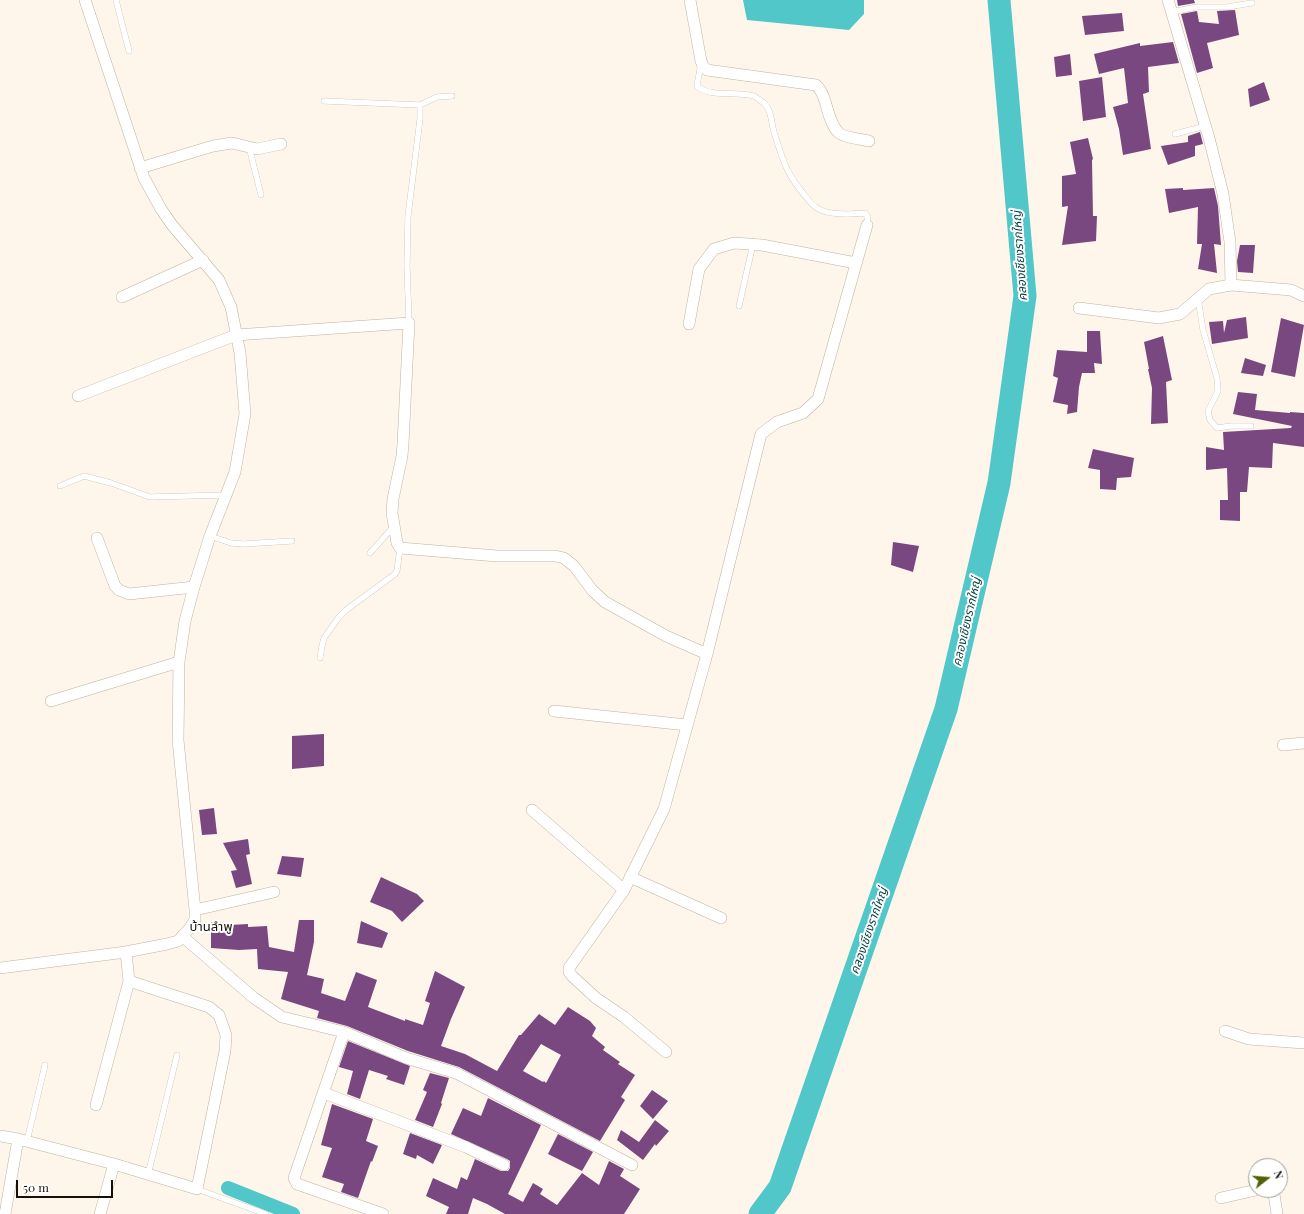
<!DOCTYPE html>
<html>
<head>
<meta charset="utf-8">
<style>
	body { margin:0 }
	#map { position:relative; width:1304px; height:1214px; overflow:hidden; background:#fef6eb; font-family:"Playfair Display",serif }
	canvas { display:block }
	.north { position:absolute; left:1248px; top:1158px; width:40px; height:40px; box-sizing:border-box; background:#fff; border:1px solid #a19f9d; border-radius:50%; rotate:73deg; font-size:11px; font-weight:700; line-height:16px; text-align:center; color:#15100a }
	.north::after { content:''; display:block; margin:auto; width:14px; height:18px; background:#526104; clip-path:polygon(50% 0,100% 100%,50% 72%,0 100%) }
	.scale { position:absolute; left:16px; top:1180px; width:97px; height:18px; box-sizing:border-box; border:2px solid #15100a; border-top:0; padding-left:5px; font-size:12px; line-height:14px; white-space:nowrap; color:#15100a; -webkit-text-stroke:3px #fff; paint-order:stroke }
</style>
</head>
<body>
<div id="map">
<canvas width="1304" height="1214"></canvas>
<div class="north">N</div>
<div class="scale">50 m</div>
</div>
<script>
const ctx = document.querySelector('canvas').getContext('2d');
ctx.lineJoin = 'round';
function fill(path, color) { ctx.fillStyle = color; ctx.fill(path, 'evenodd'); }
function trace(path, color, width, dash) { ctx.strokeStyle = color; ctx.lineWidth = width; ctx.lineCap = dash ? 'butt' : 'round'; ctx.setLineDash(dash || []); ctx.stroke(path); }
function drawText(font, color, halo, rows, align = 'center') {
  ctx.font = font + ' "Playfair Display","Noto Sans Thai",serif'; ctx.lineWidth = 4; ctx.setLineDash([]); ctx.textBaseline = 'middle'; ctx.strokeStyle = halo; ctx.fillStyle = color; for (const [text, x, y, turn = 0] of rows) {
    ctx.save(); ctx.translate(x, y); ctx.rotate((+turn || 0) * Math.PI / 180); ctx.textAlign = isNaN(turn) ? turn : align; if (halo) ctx.strokeText(text, 0, 0); ctx.fillText(text, 0, 0); ctx.restore();
  }
}
fill(new Path2D(`
	M743 0H864V14L849 30 747 20Z`), '#51c7c9');
trace(new Path2D(`
	M228 1188 293 1214`), '#51c7c9', 14);
trace(new Path2D(`
	M760 1214 780 1187 946 709 999 483 1025 296 999 0`), '#51c7c9', 23);
fill(new Path2D(`
	M1177 0H1194L1195 3 1178 6Z
	M1235 10 1239 35 1207 43 1213 68 1197 73 1181 14 1197 11 1199 22 1219 24 1217 11Z
	M1122 13 1124 31 1085 35 1082 16Z
	M1173 42 1179 63 1148 67 1149 92 1143 94 1151 149 1123 155 1119 129 1113 107 1128 103 1124 68 1099 74 1094 54 1140 43V46Z
	M1070 54 1072 75 1056 77 1054 57Z
	M1102 77 1106 117 1083 121 1079 81Z
	M1264 82 1270 100 1250 107 1248 89Z
	M1200 132 1203 144 1195 146V156L1168 165 1161 146 1188 142V136Z
	M1088 138 1093 159 1092 160 1093 216H1097L1096 241 1062 245 1068 206 1062 207V176L1076 174 1070 142Z
	M1183 188V190L1214 188 1218 206 1221 245 1214 244 1217 273 1198 269 1202 244H1197L1198 207 1169 213 1165 189Z
	M1240 245H1255L1253 273 1238 272 1237 261Z
	M1246 317 1248 338 1212 344 1209 322 1223 321 1224 333 1227 320Z
	M1281 318 1304 325 1295 377 1271 372Z
	M1087 331H1100L1102 364 1094 363 1095 373H1082L1079 387 1077 412 1067 414 1068 405 1053 402 1058 378 1053 376 1057 350 1087 352Z
	M1163 336 1172 380 1166 382 1168 423 1151 424 1152 388 1148 369H1149L1144 342Z
	M1245 358 1266 365 1263 376 1241 373Z
	M1238 392 1257 394 1255 410 1290 413V412L1304 413V447L1273 443 1272 468 1249 467 1247 492H1240V521L1220 520V500H1228L1227 468 1206 470V447L1224 450 1223 432 1291 428 1292 426 1233 414Z
	M1093 449 1134 458 1131 477 1117 478 1116 490 1100 489V470L1088 468Z
	M893 542 919 546 913 572 891 565Z
	M324 734V766L292 769V736Z
	M214 808 217 834 202 835 199 810Z
	M248 839 250 854 246 855 252 884 236 888 231 871 237 870 223 843Z
	M282 856 304 858 301 877 277 874Z
	M381 877 417 894 424 901 402 922 392 911 370 902Z
	M299 920H314V942L307 975 324 979 321 993 345 1001 356 972 377 980 368 1007 405 1021V1019L423 1025 430 1003 425 1001 435 971 465 987 451 1019 441 1046 465 1054 497 1071 519 1035H521L539 1014 555 1025 568 1007 590 1021 596 1028 592 1036 605 1047 603 1050 620 1062 618 1064 635 1075 621 1097 625 1100 600 1141 459 1067 408 1051 347 1026 317 1018 319 1011 281 999 288 972 258 969 257 949 239 950 211 948V922L229 923V925L248 924V927L267 926 269 947 294 952ZM541 1044 561 1055 546 1083 544 1081 543 1082 523 1071Z
	M361 921 388 933 382 948 357 943Z
	M348 1041 410 1066 404 1085 386 1079 388 1076 369 1070 360 1099 347 1094 353 1071 339 1067Z
	M430 1073 449 1078 441 1103 442 1104 433 1127 415 1120 427 1092 423 1090Z
	M652 1090 668 1101 653 1119 640 1106Z
	M488 1098 541 1125 508 1194 523 1202 533 1183 543 1189 540 1194 557 1205 582 1173 599 1185 609 1161 624 1169 620 1176 640 1189 624 1214H505L487 1204 473 1198 468 1214H446L449 1207 426 1196 433 1178 457 1189 461 1177 467 1180 475 1159 501 1171H508L510 1168V1161L507 1159 451 1134 463 1108 481 1116Z
	M332 1104 373 1119 366 1141 378 1146 372 1162 371 1161 358 1198 341 1192 344 1184 322 1177 332 1148 321 1145Z
	M655 1120 669 1131 656 1146 655 1144 643 1160 617 1140 621 1130 639 1142Z
	M410 1133 442 1145 433 1164 417 1155 416 1159 403 1154Z
	M558 1134 593 1152 582 1171 548 1154Z`), '#794880');
const service = new Path2D(`
	M116 0 129 51
	M1171 12 1197 7H1227L1252 3
	M701 63 697 86C709 98 738 91 754 96 757 98 761 101 764 103 772 111 771 122 774 132 782 157 785 171 802 192 806 197 811 204 817 208 830 216 851 214 865 213L868 217 867 225
	M324 101 420 105V119L408 216 407 266 409 323
	M420 105 437 97 452 96
	M1175 134 1205 126
	M249 147 261 195
	M1198 298 1203 330 1217 378 1218 391 1208 411 1210 420 1217 428 1231 426H1251
	M739 306 753 244
	M60 486 84 476 111 483 150 497 226 495
	M210 536 231 543 243 544 292 541
	M370 553 394 526
	M320 658 322 646 324 638 339 617 346 610 395 574 397 571 400 548
	M27 1141 45 1065
	M148 1175 177 1055
	M197 1189 266 1214`);
const minor = new Path2D(`
	M690 0 701 61 703 66 707 70 816 85C821 89 823 95 825 101 828 111 831 126 839 133 845 138 861 139 869 141
	M1168 0 1209 138 1223 194 1230 242 1231 285
	M140 168 213 146 232 143 257 149 281 144
	M122 297 203 260
	M1079 308 1159 318 1180 314 1209 289 1231 285 1291 290 1304 296
	M689 324 699 269 714 249 734 243 762 245 856 263
	M78 396 236 335 409 323 403 444 402 456 393 499 392 513 397 543 400 548 497 556H555L564 558 574 566 592 590 605 602 666 636 707 654
	M97 538 115 586 119 590 129 594 194 587
	M51 701 179 662
	M554 711 687 725
	M1283 745 1304 743
	M532 810 624 890
	M630 877 721 918
	M195 910 274 892
	M182 936 254 998 282 1017 344 1032 294 1178 297 1184 383 1214
	M0 968 126 952 167 944 178 941 189 929 195 920V910L178 740 179 662 185 621 194 587 210 536 235 472 245 414 240 353 231 307 219 280 172 225 161 209 144 178 85 0
	M1225 1031 1249 1039 1304 1043
	M344 1032 406 1058 456 1073 632 1165
	M666 1052 624 1017 596 998 572 976 569 972V968L624 890 664 809 707 654 761 434 777 422 803 413 818 399 867 225
	M324 1093 466 1147 504 1165
	M96 1105 129 981
	M0 1136 18 1139 114 1164 197 1189 225 1051 226 1035 219 1015 209 1007 129 981 126 952
	M1272 1190 1274 1194 1277 1214
	M1221 1198 1256 1190
	M5 1214 18 1139
	M100 1214 114 1164`);
trace(service, '#bfb2a1', 6);
trace(minor, '#bfb2a1', 12);
trace(service, '#fff', 5.5);
trace(minor, '#fff', 11);
drawText('italic 12px', '#0b4343', '#fff', [
	["คลองเชียงรากใหญ่",1020,256,-94],
	["คลองเชียงรากใหญ่",967,622,-77],
	["คลองเชียงรากใหญ่",869,931,-71]
]);
drawText('13px', '#15100a', '#fff', [
	["บ้านลำพู",211,927]
]);
</script>
</body>
</html>
